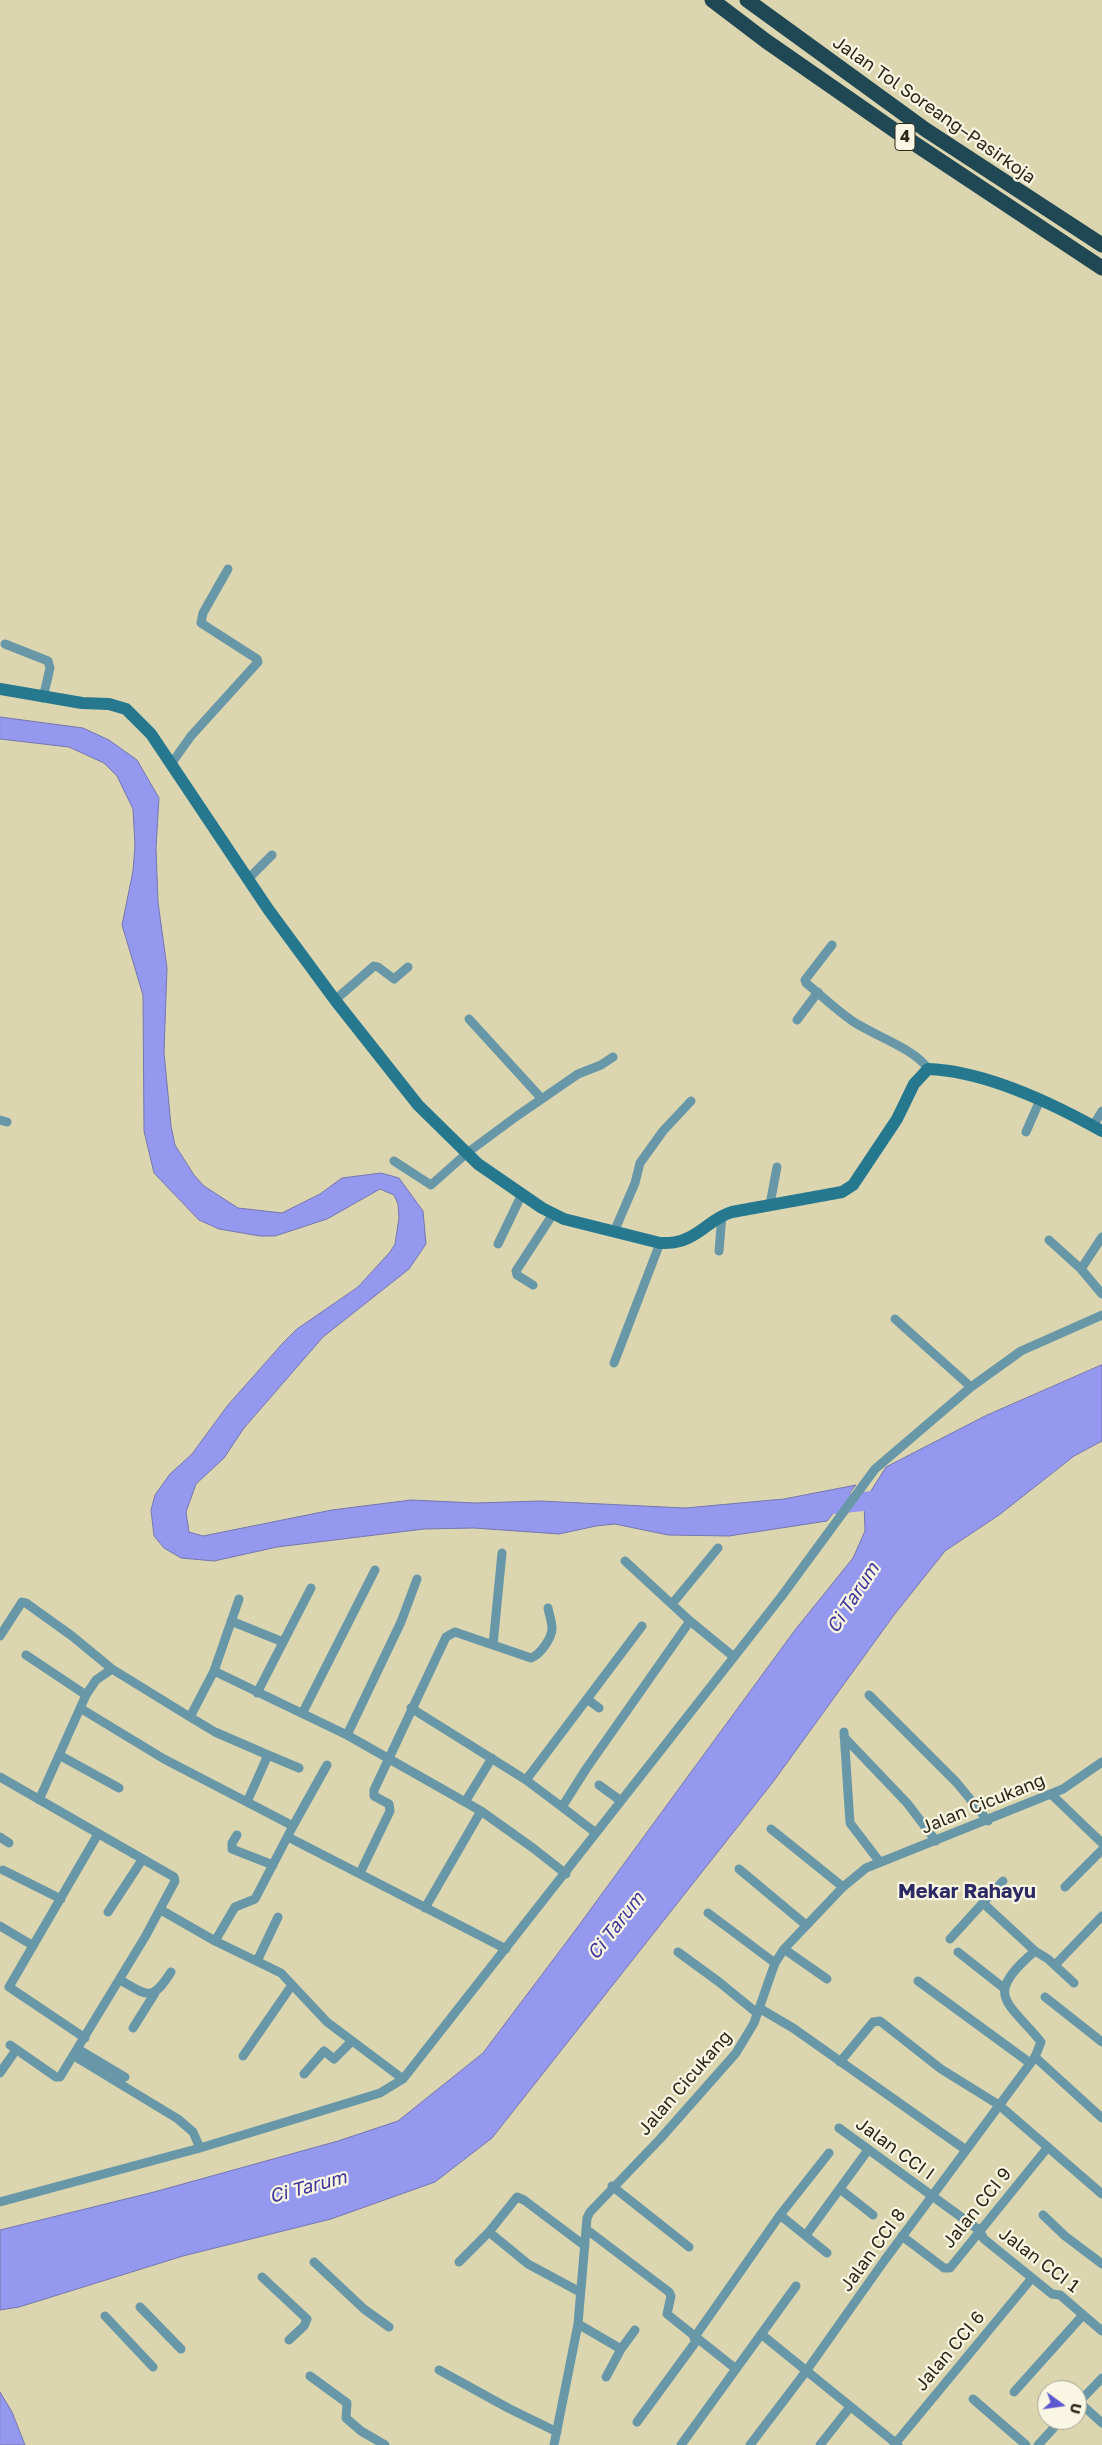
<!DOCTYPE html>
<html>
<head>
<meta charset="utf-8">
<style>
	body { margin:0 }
	#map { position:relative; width:1102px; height:2445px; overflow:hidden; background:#dcd6b0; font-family:"Golos Text",sans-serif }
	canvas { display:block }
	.north { position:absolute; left:1037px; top:2380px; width:50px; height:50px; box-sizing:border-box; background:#f9f6e3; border:1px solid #a6a392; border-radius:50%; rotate:104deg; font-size:14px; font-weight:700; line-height:20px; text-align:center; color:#2a2719 }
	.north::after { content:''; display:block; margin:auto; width:18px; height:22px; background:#5e59d1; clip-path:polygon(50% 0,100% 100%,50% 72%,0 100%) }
</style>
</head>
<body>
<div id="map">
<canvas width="1102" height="2445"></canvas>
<div class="north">U</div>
</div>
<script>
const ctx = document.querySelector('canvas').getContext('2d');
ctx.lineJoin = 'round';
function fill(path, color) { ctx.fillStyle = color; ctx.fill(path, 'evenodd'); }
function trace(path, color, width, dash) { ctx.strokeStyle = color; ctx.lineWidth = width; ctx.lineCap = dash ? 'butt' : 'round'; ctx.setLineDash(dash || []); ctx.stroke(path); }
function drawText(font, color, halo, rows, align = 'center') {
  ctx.font = font + ' "Golos Text",sans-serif'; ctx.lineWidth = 4.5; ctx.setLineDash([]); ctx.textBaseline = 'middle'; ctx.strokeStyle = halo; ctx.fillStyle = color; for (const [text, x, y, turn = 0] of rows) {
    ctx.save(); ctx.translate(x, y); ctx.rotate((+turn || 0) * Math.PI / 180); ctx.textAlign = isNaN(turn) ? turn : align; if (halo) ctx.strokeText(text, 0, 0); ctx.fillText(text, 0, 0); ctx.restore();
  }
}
const water = new Path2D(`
	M0 717 83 728 109 740 137 760 159 798 156 848 158 902 167 968 164 1052 171 1126 175 1145 194 1175 204 1186 238 1208 282 1213 320 1194 342 1178 381 1173 399 1178 423 1211 426 1244 409 1269 323 1337 244 1428 224 1458 196 1484 186 1512 189 1532 203 1536 332 1510 411 1500 476 1503 540 1501 685 1508 784 1499 856 1485 827 1521 729 1536 668 1535 615 1524 596 1526 559 1534 474 1528 424 1529 277 1547 214 1561 181 1558 164 1548 154 1536 151 1510 155 1495 170 1474 192 1454 228 1405 282 1344 297 1329 358 1287 390 1252 395 1244 399 1218 398 1204 394 1195 380 1189 327 1219 275 1236H260L219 1229 199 1220 154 1173 144 1131 143 995 122 925 133 871 135 846 133 809 117 776 104 763 69 747 0 739Z
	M1102 1365V1441L1074 1456 999 1515 945 1551 894 1615 773 1782 492 2138 435 2182 331 2219 183 2256 19 2307 0 2310V2230L154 2192 338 2141 398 2121 483 2053 574 1932 795 1630 853 1558 865 1531 864 1502 886 1467 985 1416Z
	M0 2392 12 2412 25 2445H0Z`);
fill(water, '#9498ee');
trace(water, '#7476ae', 1);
trace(new Path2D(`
	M817 1506 889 1499`), '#9498ee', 19);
trace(new Path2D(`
	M5 644 48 661 50 668 43 698
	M171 764 191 736 258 662 257 659 201 623 203 613 228 569
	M247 880 272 855
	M832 945 805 980 806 983C821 995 835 1009 851 1020 872 1035 916 1049 928 1069
	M335 1000 374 966 378 967 394 979 408 967
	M469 1019 542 1099
	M797 1020 818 992
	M0 1120 7 1122
	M1093 1126 1102 1111
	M1026 1132 1040 1100
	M394 1161 431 1185 467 1153 517 1116 578 1074 601 1065 613 1057
	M770 1204 777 1167
	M614 1232 635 1183 640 1163 663 1131 691 1101
	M1049 1240 1081 1269 1102 1294
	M498 1244 522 1194
	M719 1251 722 1215
	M1081 1269 1102 1237
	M533 1285 517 1275 516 1271 553 1214
	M895 1319 971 1387
	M614 1363 660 1243
	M239 1599 214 1671 347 1735 481 1811 533 1848 566 1874
	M672 1604 718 1548
	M231 1621 283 1642
	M690 1621 734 1657
	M0 1636 22 1602 26 1603 72 1636 112 1669 190 1717
	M493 1645 502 1553
	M26 1655 86 1695
	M214 1671 190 1717 215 1732 268 1755 247 1802 293 1826 255 1899 235 1907 215 1941 281 1973 327 2022 403 2079
	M257 1693 311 1588
	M869 1695 957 1783 988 1821
	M587 1699 599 1708
	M80 1708 164 1759 247 1802
	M411 1708 526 1780 562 1807
	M303 1712 375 1570
	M844 1732 850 1823 879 1861
	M347 1735 401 1622 417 1579
	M844 1737 907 1803 936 1841
	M59 1755 119 1788
	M268 1755 299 1768
	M0 1777 174 1877 175 1881 145 1937 60 2077H56L10 2045
	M526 1780 642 1626
	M599 1785 621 1801
	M1051 1794 1102 1843
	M39 1800 86 1695 96 1680 112 1669
	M465 1802 492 1758
	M293 1826 327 1765
	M771 1829 843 1887
	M596 1833 562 1807 586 1769 690 1621 625 1561
	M237 1835 232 1843V1849L273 1865
	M0 1837 9 1843
	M288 1837 506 1949
	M739 1869 806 1925
	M3 1870 61 1899
	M360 1873 390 1811 389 1804 374 1796V1790L446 1637 455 1632 531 1658C540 1655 552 1638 552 1628 552 1622 549 1614 548 1608
	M1065 1887 1102 1850
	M983 1903 1035 1951 1048 1959 1074 1983
	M425 1908 481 1811
	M161 1910 215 1941
	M108 1912 142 1860
	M708 1913 775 1963
	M0 1926 32 1945
	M950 1939 1003 1881
	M784 1949 827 1979
	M678 1952 719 1982 757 2013
	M958 1952 1005 1989
	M258 1959 278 1917
	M1055 1965 1102 1916
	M120 1980C148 1996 152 2002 171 1972
	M918 1981 1030 2063
	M1045 1997 1102 2042
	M759 2008 793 2028 966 2150
	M133 2028 155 1993
	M85 2038 9 1987 98 1834
	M78 2049 125 2077
	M74 2056 178 2119 193 2132 200 2148
	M243 2056 292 1985
	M1035 2057 1102 2118
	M840 2062 873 2022 880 2021 941 2069 999 2105 1102 2194
	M0 2073 16 2050
	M304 2074 324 2051 334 2059 352 2041
	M839 2128 979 2230 984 2239 1052 2294 1060 2295 1102 2331
	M612 2186 689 2247
	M840 2189 873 2215
	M0 2202 200 2148 351 2102 380 2093 403 2079 781 1597 875 1469 971 1387 1021 1351 1102 1315
	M780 2215 827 2253
	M1043 2215 1065 2236 1102 2264
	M586 2229 669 2292 671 2296 667 2314 736 2369
	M489 2232 528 2264 580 2292
	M806 2235 868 2150
	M902 2236 944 2268H950L1048 2147
	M314 2262 364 2309 389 2327
	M459 2262 489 2232 517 2197 524 2200 585 2246
	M262 2277 307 2319 304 2326 289 2340
	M140 2307 181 2349
	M105 2316 153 2367
	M578 2324 621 2349
	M761 2334 898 2445
	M694 2338 780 2215 829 2153
	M439 2370 508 2408 557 2432
	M310 2376 347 2403 346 2418 361 2431 385 2445
	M606 2377 621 2349 635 2330
	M1014 2392 1083 2315
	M973 2399 1026 2445
	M1079 2402 1102 2423
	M1077 2404 1102 2378
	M637 2422 697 2340
	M554 2445 578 2324 587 2218 590 2212 660 2139 736 2053 754 2023 775 1963 784 1949 843 1887 866 1868 1063 1789 1102 1762
	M681 2445 796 2286
	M750 2445 807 2370 884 2261 1035 2057 1041 2042C1008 2001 982 1996 1035 1951
	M820 2445 850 2407
	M894 2445 1032 2278
	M1038 2445 1061 2420`), '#6897a7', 9);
trace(new Path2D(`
	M0 689 82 703 109 704 126 709 151 734 268 909 335 1000 418 1105 478 1164 542 1208 564 1219 660 1243C670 1243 679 1243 688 1238 704 1231 714 1217 732 1212L842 1192 853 1185 897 1119 914 1084 928 1069C986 1071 1052 1103 1102 1131`), '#26788f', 12);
trace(new Path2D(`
	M712 0 766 41 897 132 1102 268
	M747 0 926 130 1102 245`), '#204854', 15);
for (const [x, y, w] of [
	[905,137,20]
]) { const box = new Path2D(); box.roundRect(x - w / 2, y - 13.5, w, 27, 4); ctx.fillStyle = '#f9f6e3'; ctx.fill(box); trace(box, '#2a2719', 1); }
drawText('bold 16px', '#2a2719', null, [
	["4",905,137]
]);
drawText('18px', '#2a2719', '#f9f6e3', [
	["Jalan Tol Soreang–Pasirkoja",934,110,35],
	["Jalan Cicukang",983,1804,-22],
	["Jalan Cicukang",685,2083,-49],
	["Jalan CCI I",895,2149,36],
	["Jalan CCI 9",977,2208,-51],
	["Jalan CCI 8",873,2250,-54],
	["Jalan CCI 1",1039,2260,37],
	["Jalan CCI 6",950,2351,-50]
]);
drawText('italic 19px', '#3f389a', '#f9f6e3', [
	["Ci Tarum",853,1598,-57],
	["Ci Tarum",616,1926,-52],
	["Ci Tarum",308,2187,-15]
]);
drawText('bold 20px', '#2b2963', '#f9f6e3', [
	["Mekar Rahayu",967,1892]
]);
</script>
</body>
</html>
